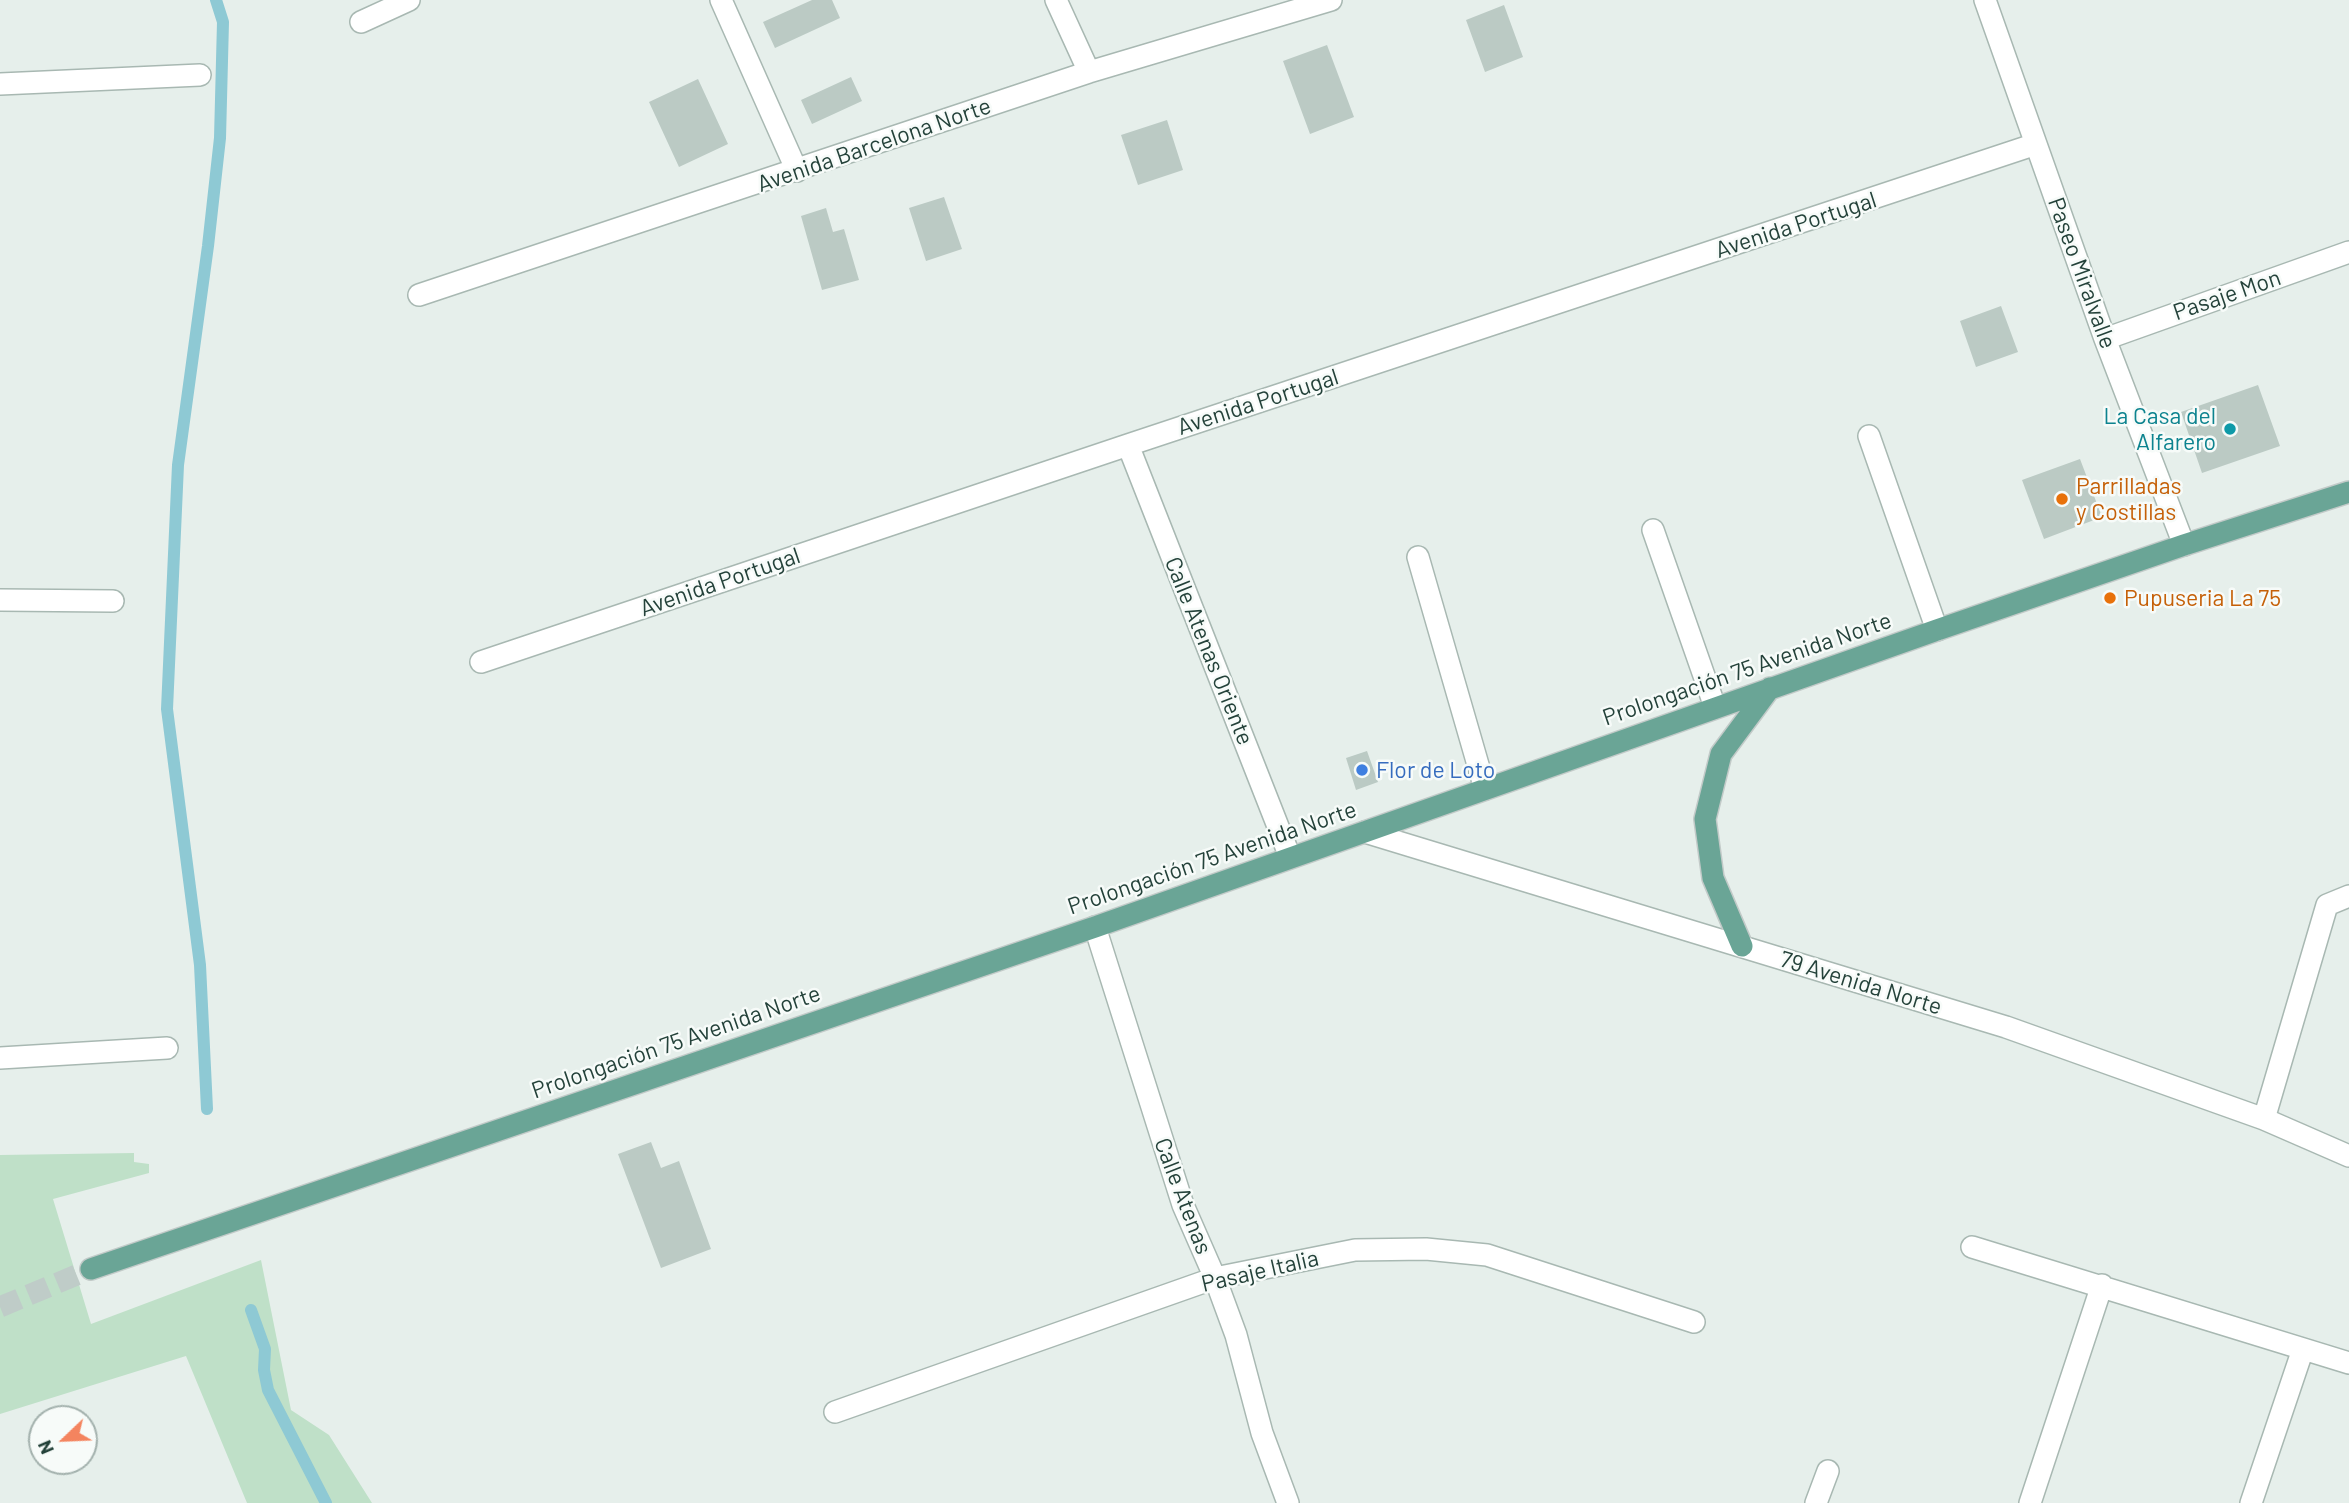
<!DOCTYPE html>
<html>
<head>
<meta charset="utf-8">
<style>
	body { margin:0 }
	#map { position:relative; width:2349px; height:1503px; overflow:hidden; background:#e6efeb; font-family:Barlow,sans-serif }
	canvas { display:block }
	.north { position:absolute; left:28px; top:1405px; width:70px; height:70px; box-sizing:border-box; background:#f7fbf9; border:2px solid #a3b1ad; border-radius:50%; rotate:247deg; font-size:19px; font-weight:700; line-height:28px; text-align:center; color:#24423a }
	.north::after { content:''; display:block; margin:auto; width:24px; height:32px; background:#f4845f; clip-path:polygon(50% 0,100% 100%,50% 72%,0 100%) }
</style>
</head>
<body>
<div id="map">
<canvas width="2349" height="1503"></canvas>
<div class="north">N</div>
</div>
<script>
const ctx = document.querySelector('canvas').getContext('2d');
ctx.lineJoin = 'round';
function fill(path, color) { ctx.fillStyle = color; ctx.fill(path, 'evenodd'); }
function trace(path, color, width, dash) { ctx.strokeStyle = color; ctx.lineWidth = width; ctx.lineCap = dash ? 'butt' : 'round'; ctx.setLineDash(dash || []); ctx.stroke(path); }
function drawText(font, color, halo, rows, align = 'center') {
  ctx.font = font + ' Barlow,sans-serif'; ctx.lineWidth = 5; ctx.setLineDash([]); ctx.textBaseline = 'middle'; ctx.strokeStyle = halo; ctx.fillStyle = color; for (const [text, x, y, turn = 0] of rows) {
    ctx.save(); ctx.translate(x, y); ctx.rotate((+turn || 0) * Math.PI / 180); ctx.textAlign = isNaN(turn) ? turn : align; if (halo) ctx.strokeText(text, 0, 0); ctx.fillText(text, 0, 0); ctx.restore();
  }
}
fill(new Path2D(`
	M134 1153V1162L149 1164V1173L53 1199 91 1324 261 1260 291 1410 329 1435 372 1503H247L186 1356 0 1414V1155Z`), '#bfe0c8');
trace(new Path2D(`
	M207 1109 200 965 167 709 178 465 208 246 220 138 223 22 216 0
	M251 1310 265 1349 264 1370 268 1390 326 1503`), '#8ec9d4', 12);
fill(new Path2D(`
	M812 0H832L840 18 775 48 763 22Z
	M1504 5 1523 57 1485 72 1466 20Z
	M1327 45 1354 117 1310 134 1283 61Z
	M851 77 862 101 812 124 801 100Z
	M698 79 728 144 679 167 649 102Z
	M1167 120 1183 170 1138 185 1121 135Z
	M944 197 962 249 926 261 909 208Z
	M826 208 833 232 844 229 859 280 822 290 801 216Z
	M2001 306 2018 352 1976 367 1960 321Z
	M2258 385 2280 446 2202 473 2181 412Z
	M2080 459 2102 517 2044 539 2022 480Z
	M1367 751 1378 782 1356 790 1346 758Z
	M651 1142 661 1168 679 1161 711 1249 661 1268 618 1154Z`), '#bbcac4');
trace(new Path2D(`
	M0 1307 91 1269`), '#bfccc8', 21, [21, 10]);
const minor = new Path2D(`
	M721 0 797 171
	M1056 0 1089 72
	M1985 0 2105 339 2184 545
	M361 22 409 0
	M0 84 200 75
	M419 295 1089 72 1331 0
	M2105 339 2349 252
	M1869 436 1937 630
	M1128 445 1290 857
	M1653 530 1715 707
	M1418 557 1485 789
	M0 600 113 601
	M481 662 1128 445 2036 144
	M1365 832 2006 1027 2264 1119 2349 1156
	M1095 927 1183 1205 1215 1278 1236 1335 1262 1433 1288 1503
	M0 1058 167 1048
	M2264 1119 2327 905 2349 896
	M1972 1247 2349 1363
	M835 1412 1215 1278 1355 1250 1426 1249 1487 1255 1694 1322
	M1816 1503 1828 1471
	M2030 1503 2102 1285
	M2251 1503 2303 1349`);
const major = new Path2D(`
	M1742 946 1713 878 1705 819 1721 754 1770 688
	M91 1269 1095 927 1937 630 2184 545 2349 492`);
trace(minor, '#a8b8b2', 24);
trace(major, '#c2cac8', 24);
trace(minor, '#fff', 21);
trace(major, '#6aa596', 21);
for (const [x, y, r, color] of [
	[2230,429,7,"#0f9aa8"],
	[2062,499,7,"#e8710a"],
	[2110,598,7,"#e8710a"],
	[1362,770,7,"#3f7fe0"]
]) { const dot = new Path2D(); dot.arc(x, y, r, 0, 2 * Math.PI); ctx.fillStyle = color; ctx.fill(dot); trace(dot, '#f7fbf9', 2.5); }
drawText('23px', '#24423a', '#f7fbf9', [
	["Avenida Barcelona Norte",874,145,-19],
	["Avenida Portugal",1796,225,-18],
	["Paseo Miralvalle",2082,273,70],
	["Pasaje Mon",2227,295,-19],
	["Avenida Portugal",1258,402,-18],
	["Avenida Portugal",720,582,-19],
	["Calle Atenas Oriente",1209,651,68],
	["Prolongación 75 Avenida Norte",1747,669,-19],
	["Prolongación 75 Avenida Norte",1212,858,-19],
	["79 Avenida Norte",1861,983,17],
	["Prolongación 75 Avenida Norte",676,1042,-19],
	["Calle Atenas",1183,1196,69],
	["Pasaje Italia",1260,1271,-13]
]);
drawText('23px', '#0d838f', '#f7fbf9', [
	["La Casa del",2216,416],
	["Alfarero",2216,442]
], 'right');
drawText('23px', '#c56008', '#f7fbf9', [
	["Parrilladas",2076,486],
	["y Costillas",2076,512],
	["Pupuseria La 75",2124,598]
], 'left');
drawText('23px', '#366cbe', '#f7fbf9', [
	["Flor de Loto",1376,770]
], 'left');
</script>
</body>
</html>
